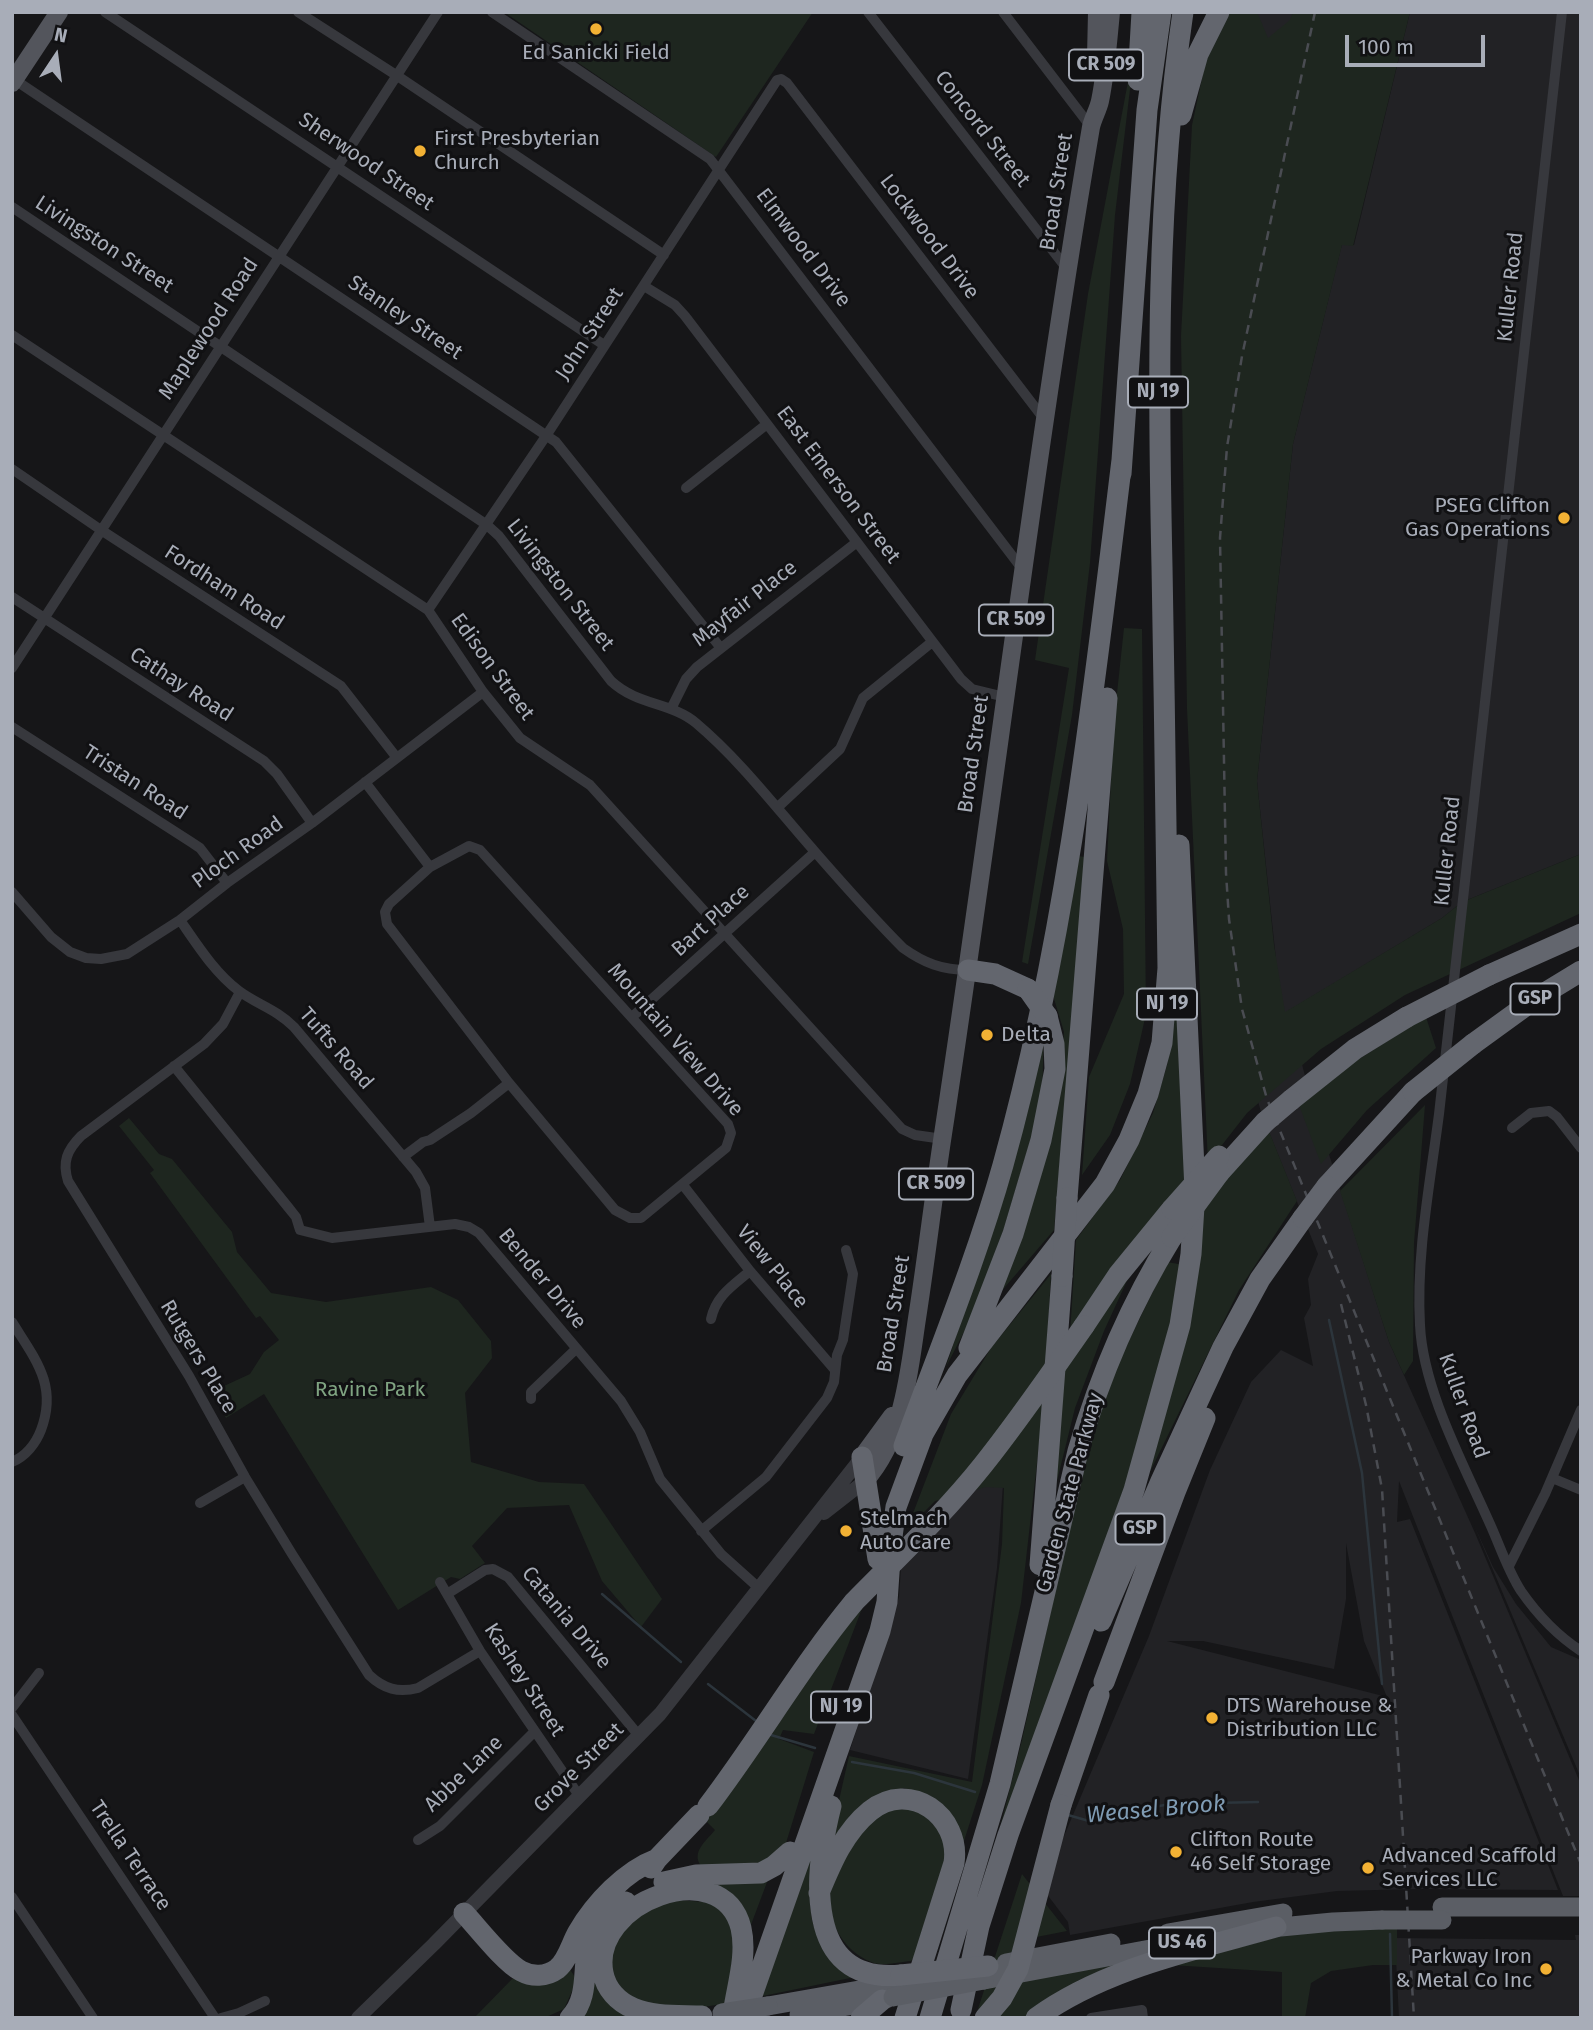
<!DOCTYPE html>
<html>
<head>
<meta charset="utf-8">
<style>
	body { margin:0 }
	#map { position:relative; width:1593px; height:2030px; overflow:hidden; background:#161618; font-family:"Fira Sans",sans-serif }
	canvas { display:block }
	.frame { position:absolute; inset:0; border:14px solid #a8adb8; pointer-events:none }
	.north { position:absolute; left:21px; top:21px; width:70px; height:70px; -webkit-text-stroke:5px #111113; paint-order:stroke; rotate:13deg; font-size:19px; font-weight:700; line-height:28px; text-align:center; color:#a8adb8 }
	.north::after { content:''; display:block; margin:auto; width:24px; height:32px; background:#a8adb8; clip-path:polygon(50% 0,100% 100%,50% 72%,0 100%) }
	.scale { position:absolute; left:1345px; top:35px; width:140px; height:32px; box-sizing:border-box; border:4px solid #a8adb8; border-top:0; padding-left:9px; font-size:21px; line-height:24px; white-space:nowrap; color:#a8adb8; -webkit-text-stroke:5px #111113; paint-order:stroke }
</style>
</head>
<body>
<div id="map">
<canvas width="1593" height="2030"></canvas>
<div class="frame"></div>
<div class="north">N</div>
<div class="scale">100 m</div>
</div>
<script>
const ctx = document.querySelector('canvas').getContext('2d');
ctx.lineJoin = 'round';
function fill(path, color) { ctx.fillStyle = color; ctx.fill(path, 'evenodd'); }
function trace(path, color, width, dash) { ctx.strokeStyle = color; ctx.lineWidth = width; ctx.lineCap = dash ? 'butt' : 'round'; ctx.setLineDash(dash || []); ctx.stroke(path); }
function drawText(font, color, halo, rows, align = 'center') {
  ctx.font = font + ' "Fira Sans",sans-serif'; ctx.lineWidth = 6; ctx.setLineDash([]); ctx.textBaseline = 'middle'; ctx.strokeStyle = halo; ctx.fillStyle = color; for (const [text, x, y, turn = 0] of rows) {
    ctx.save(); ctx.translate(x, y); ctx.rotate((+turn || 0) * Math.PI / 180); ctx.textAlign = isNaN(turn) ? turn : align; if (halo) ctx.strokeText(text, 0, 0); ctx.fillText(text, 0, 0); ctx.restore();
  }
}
fill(new Path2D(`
	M1242 12H1293L1244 276 1257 888 1276 959 1257 781 1293 444 1342 244 1354 245 1410 12H1581V854L1462 902 1442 918 1288 1011 1310 1095 1389 1342 1475 1533 1581 1785V1896H1563L1399 1481 1397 1522 1410 1519 1558 1890 1416 1889 1337 1891 1253 1902 1070 1935 1068 1922 1046 1893 1056 1855 1149 1636 1210 1470 1251 1382 1281 1350 1313 1366 1304 1318 1311 1305 1308 1279 1318 1254 1261 1112 1204 906ZM1346 1543 1364 1641 1387 1697 1167 1641H1203L1334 1669 1346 1599Z
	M1005 1456 997 1568 968 1779 850 1750 899 1597 901 1568Z
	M1474 1525 1493 1567 1516 1604 1551 1647 1581 1660V1778Z
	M1575 1935H1581V2018H1399L1395 1938 1576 1940Z`), '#222225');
fill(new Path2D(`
	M504 12H813L716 157Z
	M1206 12H1257L1268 38 1290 20 1293 12H1410L1353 246 1342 245 1293 444 1257 781 1274 945 1285 1012 1442 918 1462 902 1581 854V913L1405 995 1321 1049 1247 1113 1208 1163 1187 709 1181 336 1192 125 1206 60 1200 57Z
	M1136 39 1115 215 1090 563 1072 715 1028 964 1022 962 1069 668 1035 660 1088 294Z
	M1124 628 1142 629 1146 1014 1130 1084 1110 1135 1082 1175 1089 1077 1124 994 1123 929 1107 861 1114 721Z
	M1077 856 1086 857 1054 1230 993 1301 1061 1071 1064 1032 1052 992Z
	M1178 992 1190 1177 1070 1334 1076 1240 1120 1180 1153 1113 1167 1065Z
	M1426 1017 1436 1048 1367 1110 1321 1164 1299 1105 1343 1069Z
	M1044 1025 1042 1102 985 1291 946 1367 982 1256Z
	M1425 1105 1414 1243 1413 1361 1404 1375 1389 1342 1340 1191Z
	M129 1118 159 1154 172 1159 232 1232 237 1252 271 1293 326 1302 431 1287 458 1300 491 1341 492 1358 465 1393 471 1462 539 1482 584 1484 662 1599 641 1627 602 1581 569 1505 507 1508 472 1546 485 1563 460 1579 451 1577 398 1610 264 1394 226 1418 211 1392 250 1374 264 1352 279 1340 260 1316 256 1318 150 1173 154 1170 119 1126Z
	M1268 1129 1297 1201 1239 1290 1145 1482 1202 1209Z
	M1167 1262 1184 1265 1176 1306 1133 1462 1006 1825 1001 1824 1022 1740 1086 1454 1107 1386Z
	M1131 1272 1104 1331 1075 1408 1054 1493 1064 1363Z
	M1051 1274 1044 1402 1021 1603 982 1785 962 1847 945 1806 904 1788 872 1798 828 1849 849 1756 972 1782 1002 1544 1004 1488 986 1487 935 1501 907 1529 951 1414 991 1348Z
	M866 1598 814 1734 783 1730 779 1739 814 1752 786 1843 773 1863 701 1866C691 1852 706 1841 715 1830L706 1821Z
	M889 1806H914L938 1818 949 1860 921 1950 911 1961C901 1962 883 1966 874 1963 828 1946 818 1891 843 1853 854 1836 874 1821 889 1806Z
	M824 1809C819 1841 800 1909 819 1937 828 1951 843 1964 855 1977L758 1997Z
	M1022 1874 1067 1931 1016 1941 1021 1982 1135 1958 1044 2003 1025 2018H975Z
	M769 1877 749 1930 698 1878Z
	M667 1899 716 1903 736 1930 727 2003C698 2009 647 2015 624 1995 615 1989 611 1970 607 1960L626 1923Z
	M1397 1925V1965H1373L1331 1971 1311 1983 1305 2018H1282V1972L1171 1965 1309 1929Z
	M597 1950 637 2018H577Z
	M567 1965 577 1980 564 2009 544 2018H474L514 1977Z`), '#1e261f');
trace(new Path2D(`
	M1329 1320 1362 1473 1382 1684
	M602 1594 681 1662
	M708 1684 756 1721
	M771 1735 815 1748
	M852 1762 914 1773 975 1792
	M1068 1815 1089 1821 1169 1804 1258 1802
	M1390 1934 1392 2018`), '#2c353c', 2.5);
trace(new Path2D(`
	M105 12 604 345
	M298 12 396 75 664 255
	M492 12 710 159 1023 570
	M868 12 1067 269
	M1003 12 1091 127
	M1562 12 1439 1114C1430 1184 1416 1255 1420 1325 1423 1390 1464 1465 1490 1524 1500 1546 1508 1571 1521 1591 1537 1614 1558 1636 1581 1651
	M12 78 556 442 720 647
	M12 207 487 525 499 536 611 681C638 706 671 702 696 723 741 761 777 809 816 853 844 885 873 918 903 948 924 963 942 970 968 970
	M644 286 675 305 685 316 961 679 972 689 1005 697
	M12 335 428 610 483 692 520 738 590 785 902 1129 915 1135 943 1139
	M12 469 101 530 341 686 397 758
	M686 488 767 424
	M12 597 264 761 277 774 312 823
	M428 610 546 436 777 80 781 79 787 83 1044 419
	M12 668 438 12
	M671 709 686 679 697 667 857 542
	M12 727 191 842 200 848 227 883
	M365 782 430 867
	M778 807 840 749 863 698 932 642
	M469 846 480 850 728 1124 731 1133 726 1148 641 1218H630L615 1210 509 1083 387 924 385 912 389 904 430 867Z
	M12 892 51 937 70 952 86 958 101 959 127 954 180 920 227 883 312 823 483 692
	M180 920C198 946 215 973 239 991 258 1005 276 1009 294 1027L416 1172 425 1188 430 1227
	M240 992 223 1024 204 1044 81 1136C67 1150 62 1162 68 1181L189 1376 245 1477 292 1554 369 1675C384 1689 398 1693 418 1688L480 1651
	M632 1017 815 852
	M174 1066 288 1207 296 1217 300 1230 332 1238 455 1224 469 1227 479 1233 621 1401 640 1432 660 1479 721 1554 760 1589
	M1512 1128 1531 1113 1549 1111 1557 1117 1581 1148
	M403 1157 423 1142 430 1140 471 1113 509 1083
	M683 1185 750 1271 835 1370
	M711 1319C716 1296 732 1286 750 1271
	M12 1322C35 1359 58 1385 41 1430 36 1443 26 1456 12 1462
	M531 1399V1392L576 1349
	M1552 1478 1581 1490
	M200 1503 245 1477
	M701 1531 766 1477 827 1398 834 1382 837 1355 843 1340 853 1274 846 1250
	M1509 1566 1545 1494 1581 1410
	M440 1582 480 1651 580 1797
	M447 1594 485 1570 493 1569 508 1577 640 1737
	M12 1708 39 1673
	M12 1715 215 2018
	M418 1840 440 1826 534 1732
	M12 1897 93 2018
	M221 2018 239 2013 265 2001
	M1091 2018 1142 2010 1143 2018`), '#37383d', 10);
trace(new Path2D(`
	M824 1513 865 1481
	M358 2018 434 1944 660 1714 862 1457`), '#37383d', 14);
trace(new Path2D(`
	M1096 57 1097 12
	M12 83 59 12
	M862 1457 892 1416
	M865 1481C905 1436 909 1369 918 1312 927 1253 934 1193 943 1134 994 799 1034 462 1091 127 1093 118 1098 110 1100 101 1106 72 1108 42 1111 12`), '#53555c', 18);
trace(new Path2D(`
	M1442 1907H1581
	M1260 1929 1333 1922 1382 1920
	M1168 1933 1283 1913
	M1006 1963 1111 1943
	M984 1980 1193 1941
	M768 2006 899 1983
	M799 2015 886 1999`), '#5b5e65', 19);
trace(new Path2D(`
	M1138 80 1142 12
	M1181 115 1198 54 1219 12
	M1121 474 1147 110 1161 12
	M968 970 995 974 1028 989
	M1489 975 1581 934
	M1473 1044 1535 999 1581 971
	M1291 1100 1355 1049 1407 1017
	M1219 1173 1265 1122
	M1327 1186 1413 1092
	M1067 1198 1107 698
	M1084 1326 1118 1275 1172 1209
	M969 1348 1013 1234 1041 1140 1055 1069 1054 1044 1047 1016
	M904 1446C938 1353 976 1261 1003 1165 1067 935 1093 697 1122 460
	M862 1457 878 1559
	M1040 1565 1062 1276
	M1101 1621 1161 1481 1223 1347 1260 1279 1303 1218
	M1104 1682 1175 1492 1205 1418
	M1061 1805 1099 1695
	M708 1806C759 1739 801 1666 854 1602
	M831 1806C815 1869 801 1985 901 1975
	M651 1868 657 1859 699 1815
	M664 1882 696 1875 761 1873 774 1866 790 1852
	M819 1893C831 1864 844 1832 870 1811 910 1779 961 1816 954 1863L905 2018
	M464 1913C478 1928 504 1962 521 1971 532 1977 546 1977 557 1969 568 1960 571 1944 578 1932 595 1903 625 1871 657 1859
	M961 2010 979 1926 1008 1835 1134 1490 1180 1325 1191 1254 1195 1190 1179 845
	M702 2016C680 2015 653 2017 633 2008 618 2002 606 1989 603 1973 589 1902 722 1852 741 1928 747 1954 738 1983 734 2008
	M570 2018C597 1990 573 1945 603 1917 610 1911 619 1907 626 1902
	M744 2018 880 1631 887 1602 891 1544 896 1507 923 1434 957 1375 1105 1184 1129 1140 1148 1094 1162 1043 1168 968C1167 834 1164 700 1162 566 1158 381 1156 197 1183 12
	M861 2018 882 2000
	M930 2018 1000 1784 1078 1451C1100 1375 1130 1305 1172 1237
	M1036 2018C1105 1968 1195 1950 1276 1927`), '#63666e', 21);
trace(new Path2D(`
	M1315 12 1242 356 1227 447 1220 538 1226 873 1229 919 1242 1009 1267 1099 1581 1864
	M1341 1304 1366 1405 1382 1489 1414 2018`), '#4a4c52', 2.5, [9, 7]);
trace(new Path2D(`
	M1382 1920H1442
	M893 1997 984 1980
	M722 2013 768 2006`), '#5b5e65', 19);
trace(new Path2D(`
	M1028 989 1047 1016
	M1407 1017 1489 975
	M1413 1092 1473 1044
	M1265 1122 1291 1100
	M1172 1209 1219 1156
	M1303 1218 1327 1186
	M1172 1237 1219 1173
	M1062 1276 1067 1198
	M854 1602C898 1557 944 1514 983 1465 1019 1420 1051 1373 1084 1326
	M901 1975 988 1966
	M985 2018 1002 1998 1018 1969 1061 1805`), '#63666e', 21);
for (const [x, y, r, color] of [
	[596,29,7,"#f2b134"],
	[420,151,7,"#f2b134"],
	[1564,518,7,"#f2b134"],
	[987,1035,7,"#f2b134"],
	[846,1531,7,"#f2b134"],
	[1212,1718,7,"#f2b134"],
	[1176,1852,7,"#f2b134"],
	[1368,1868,7,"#f2b134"],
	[1546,1969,7,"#f2b134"]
]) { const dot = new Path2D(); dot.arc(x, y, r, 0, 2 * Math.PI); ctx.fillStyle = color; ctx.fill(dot); trace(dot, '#111113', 2.5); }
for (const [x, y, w] of [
	[1106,65,74],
	[1158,392,60],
	[1016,620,74],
	[1535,999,49],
	[1167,1004,60],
	[936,1184,74],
	[1140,1529,49],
	[841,1707,60],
	[1182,1943,66]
]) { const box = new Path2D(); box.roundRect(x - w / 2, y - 15.5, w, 31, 5); ctx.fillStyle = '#111113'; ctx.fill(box); trace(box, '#a8adb8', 2); }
drawText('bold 19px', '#a8adb8', null, [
	["CR 509",1106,65],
	["NJ 19",1158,392],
	["CR 509",1016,620],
	["GSP",1535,999],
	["NJ 19",1167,1004],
	["CR 509",936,1184],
	["GSP",1140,1529],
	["NJ 19",841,1707],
	["US 46",1182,1943]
]);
drawText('21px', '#a8adb8', '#111113', [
	["Ed Sanicki Field",596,53,"center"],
	["First Presbyterian",434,139],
	["Church",434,163],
	["PSEG Clifton",1550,506,"right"],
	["Gas Operations",1550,530,"right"],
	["Delta",1001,1035],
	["Stelmach",860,1519],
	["Auto Care",860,1543],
	["DTS Warehouse &",1226,1706],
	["Distribution LLC",1226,1730],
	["Clifton Route",1190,1840],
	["46 Self Storage",1190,1864],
	["Advanced Scaffold",1382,1856],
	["Services LLC",1382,1880],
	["Parkway Iron",1532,1957,"right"],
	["& Metal Co Inc",1532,1981,"right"]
], 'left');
drawText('21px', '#a8adb8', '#111113', [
	["Concord Street",982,129,52],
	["Sherwood Street",366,162,34],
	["Broad Street",1057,192,-81],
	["Lockwood Drive",929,237,53],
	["Livingston Street",104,245,33],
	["Elmwood Drive",803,248,53],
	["Kuller Road",1511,287,-84],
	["Stanley Street",405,318,34],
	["Maplewood Road",209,329,-57],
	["John Street",590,334,-57],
	["East Emerson Street",838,485,53],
	["Livingston Street",560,585,52],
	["Fordham Road",224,588,33],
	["Mayfair Place",745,604,-38],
	["Edison Street",492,667,54],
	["Cathay Road",181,685,33],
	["Broad Street",974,754,-82],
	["Tristan Road",135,783,33],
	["Kuller Road",1448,851,-84],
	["Ploch Road",238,853,-36],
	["Bart Place",711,921,-42],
	["Mountain View Drive",675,1040,49],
	["Tufts Road",336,1049,49],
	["View Place",772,1267,51],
	["Bender Drive",542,1279,50],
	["Broad Street",894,1314,-81],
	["Rutgers Place",198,1357,59],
	["Kuller Road",1463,1406,70],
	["Garden State Parkway",1070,1493,-75],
	["Catania Drive",566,1618,50],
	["Kashey Street",524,1680,57],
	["Grove Street",579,1768,-45],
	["Abbe Lane",464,1774,-44],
	["Trella Terrace",130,1856,56]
]);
drawText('21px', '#7fa381', '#111113', [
	["Ravine Park",370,1390]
]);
drawText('italic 23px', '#7f9bb3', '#111113', [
	["Weasel Brook",1156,1810,-5]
]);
</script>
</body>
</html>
